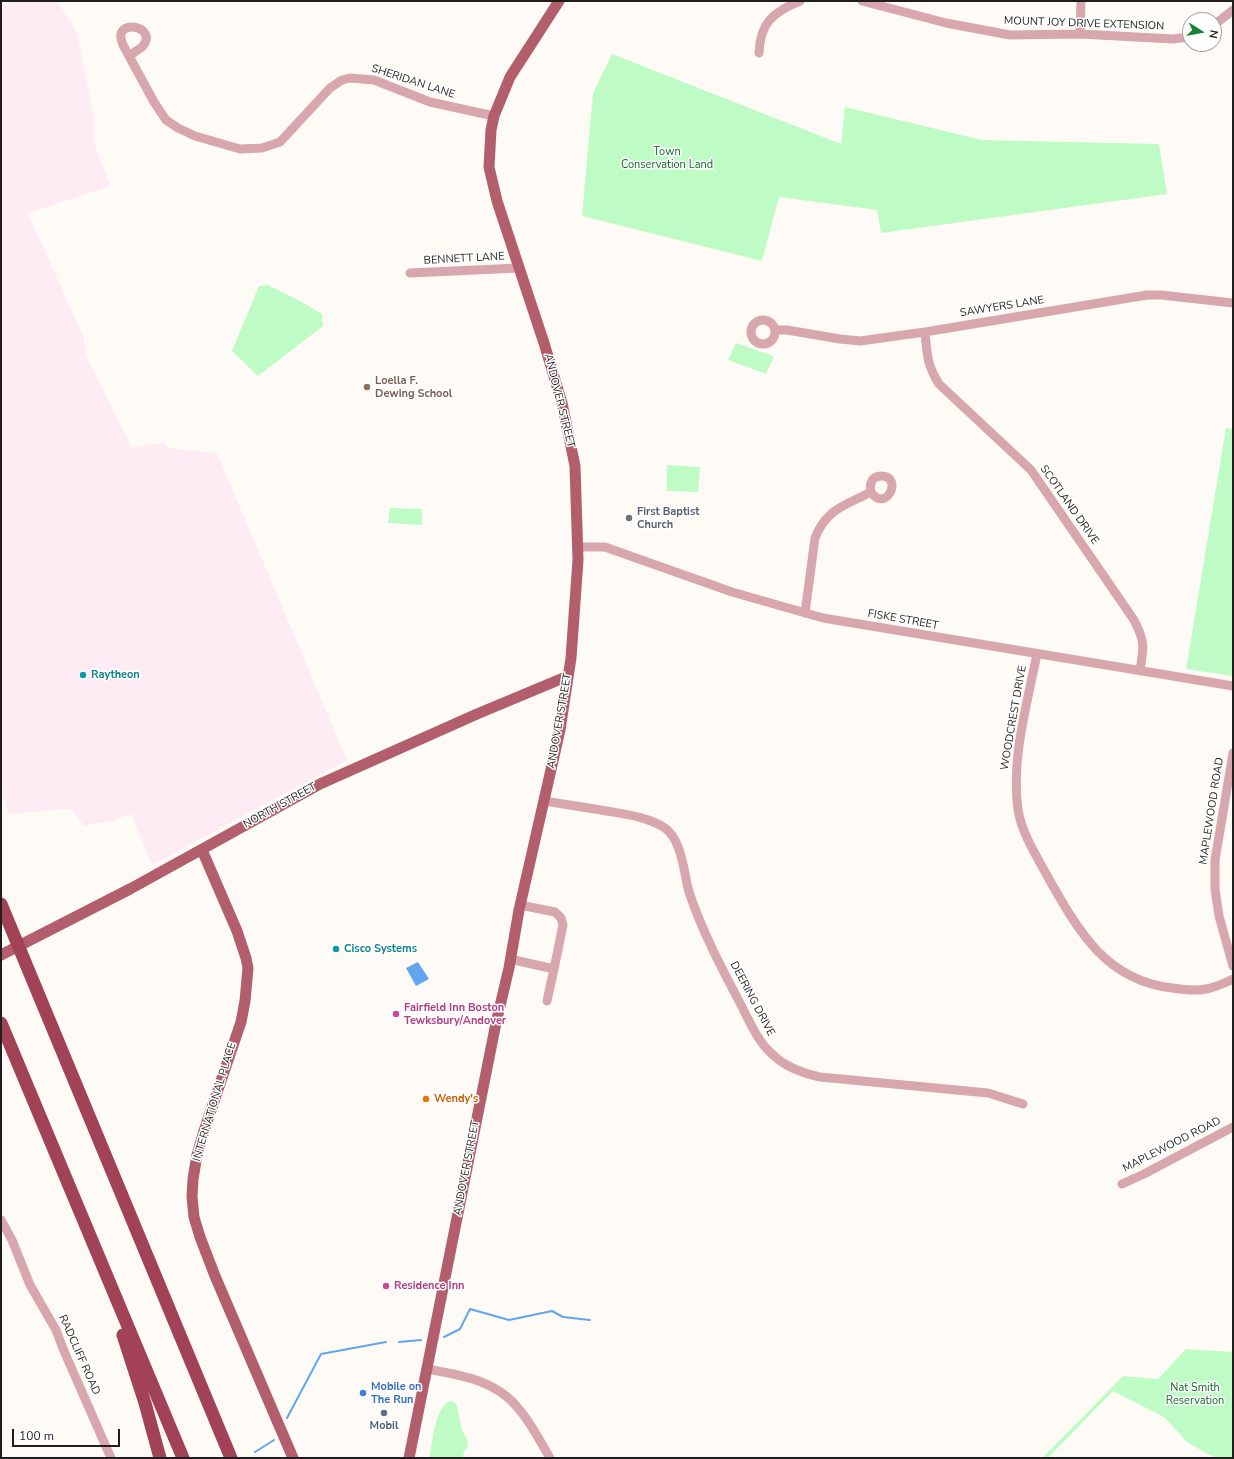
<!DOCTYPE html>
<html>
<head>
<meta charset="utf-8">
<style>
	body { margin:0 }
	#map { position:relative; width:1234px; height:1459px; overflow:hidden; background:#fefbf7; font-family:"Nunito Sans",sans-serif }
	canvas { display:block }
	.frame { position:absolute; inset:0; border:2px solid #201e1d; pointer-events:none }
	.north { position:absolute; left:1182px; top:12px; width:40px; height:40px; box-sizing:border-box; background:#fff; border:1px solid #a6a5a5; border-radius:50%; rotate:101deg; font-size:11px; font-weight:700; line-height:16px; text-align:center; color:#201e1d }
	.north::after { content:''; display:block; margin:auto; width:14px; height:18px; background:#1b8135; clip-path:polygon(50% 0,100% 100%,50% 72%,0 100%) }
	.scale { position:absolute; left:12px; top:1429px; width:108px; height:18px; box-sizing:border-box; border:2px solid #201e1d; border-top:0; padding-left:5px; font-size:12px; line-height:14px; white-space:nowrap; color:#201e1d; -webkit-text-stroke:3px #fff; paint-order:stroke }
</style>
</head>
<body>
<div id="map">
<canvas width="1234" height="1459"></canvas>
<div class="frame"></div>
<div class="north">N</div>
<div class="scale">100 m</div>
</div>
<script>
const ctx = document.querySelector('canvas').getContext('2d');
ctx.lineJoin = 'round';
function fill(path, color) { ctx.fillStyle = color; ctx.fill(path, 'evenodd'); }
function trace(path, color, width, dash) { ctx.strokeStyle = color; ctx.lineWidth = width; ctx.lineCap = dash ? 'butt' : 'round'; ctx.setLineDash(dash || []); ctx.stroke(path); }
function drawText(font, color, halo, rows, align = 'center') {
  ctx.font = font + ' "Nunito Sans",sans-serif'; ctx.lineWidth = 3; ctx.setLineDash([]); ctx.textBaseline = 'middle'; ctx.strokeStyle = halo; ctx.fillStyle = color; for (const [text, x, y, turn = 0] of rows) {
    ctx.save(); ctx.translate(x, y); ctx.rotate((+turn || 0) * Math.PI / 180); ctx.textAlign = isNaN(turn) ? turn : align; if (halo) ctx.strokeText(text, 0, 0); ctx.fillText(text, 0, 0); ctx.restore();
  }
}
fill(new Path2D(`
	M17 1H57L77 32 94 117V143L111 186 28 213 84 338 86 355 132 448 164 442 168 448 217 453 347 760 152 865 131 814 112 821 84 826 72 809 9 814 1 791V5Z`), '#feecf5');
fill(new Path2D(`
	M612 54 841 144 845 107 982 140 1159 144 1167 194 881 233 877 210 779 197 762 261 582 216 593 93Z
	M268 285 302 302 322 314 323 326 258 376 232 351 259 286Z
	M736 343 774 356 766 374 728 360Z
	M1226 428 1233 429V676L1186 669Z
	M667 465 700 467 698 492 667 491Z
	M390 508 422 509V525L388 523Z
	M1186 1349 1233 1352V1458H1216L1188 1443 1164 1417 1113 1391 1048 1458H1042L1123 1376 1158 1379Z
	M450 1401 454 1402 457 1406 462 1430 467 1439 468 1447 464 1451 463 1458H429C433 1443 434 1408 450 1401Z`), '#bffbc4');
fill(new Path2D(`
	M418 962 429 979 416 986 406 968Z`), '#62a5ef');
trace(new Path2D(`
	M444 1337 460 1329 470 1309 509 1320 552 1311 563 1317 590 1320
	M399 1342 421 1340
	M287 1418 321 1354 386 1342
	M255 1452 274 1440`), '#62a5ef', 2);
trace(new Path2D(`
	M862 1 946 23 1010 35 1080 34 1173 39 1190 37
	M1214 25 1233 10
	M1080 34 1081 1
	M759 53C760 23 773 12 800 1
	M129 56C133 53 138 50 142 47 161 26 110 16 123 45L154 102 166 120 178 128 195 136 240 149 262 148 280 142 330 88 342 80 350 78 374 80 430 102 494 116
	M410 273 519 268
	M751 332a12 12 0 1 1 24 0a12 12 0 1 1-24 0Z
	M775 330H787L840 339 860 341 925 332 1147 295H1161L1233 303
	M925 332C927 354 927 365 939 384L1031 470 1134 620C1145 641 1144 647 1140 671
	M578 547H605L732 592 823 618 1233 686
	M805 613 815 538C826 509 846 505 871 492 886 514 904 476 881 476 872 476 869 484 871 492
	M1037 654C1027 704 1011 759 1018 810 1022 834 1037 857 1049 879 1079 932 1106 980 1172 988 1198 992 1209 991 1233 979
	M1233 753 1215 860V889L1219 916 1233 966
	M544 801C563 804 582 807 601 810 622 814 647 816 665 828 682 840 684 874 689 892 702 931 721 967 740 1003 749 1020 757 1041 772 1054 785 1067 802 1073 820 1077L988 1093 1023 1104
	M510 959 554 969 563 925 561 918 555 912 520 905
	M547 1001 554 969
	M1122 1184 1144 1174 1233 1127
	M1 1220 12 1240 30 1285 56 1330 64 1351 111 1458
	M427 1369C460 1375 496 1380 518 1408 531 1423 540 1441 550 1458`), '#d8a7ad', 9);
trace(new Path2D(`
	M202 850 237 931 246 958 248 968 245 1001 241 1022 204 1131 197 1155 193 1179 192 1197 194 1217 200 1237 215 1276 293 1458
	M1 955 130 889 320 784 477 714 568 676
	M409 1458 496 1023 509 968 519 910 560 730 571 658 578 560 575 466 562 403 544 343 497 201 489 167 490 149 491 130 494 116 510 77 559 1`), '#b25e6d', 11);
trace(new Path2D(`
	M1 904 231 1458
	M1 1023 183 1458
	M123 1335 145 1403 160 1458`), '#a24256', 13);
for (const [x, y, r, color] of [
	[367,387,4,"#8d6e63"],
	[629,518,4,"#6b7280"],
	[83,675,4,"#0f9aa8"],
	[336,949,4,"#0f9aa8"],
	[396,1014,4,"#d1479c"],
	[426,1099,4,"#e8710a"],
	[386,1286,4,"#d1479c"],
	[363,1393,4,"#3f7fe0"],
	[384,1413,4,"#5c6f8a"]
]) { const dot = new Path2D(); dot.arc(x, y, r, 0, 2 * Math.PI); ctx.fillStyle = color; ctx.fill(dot); trace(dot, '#fff', 1.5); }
drawText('11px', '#201e1d', '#fff', [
	["MOUNT JOY DRIVE EXTENSION",1084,24,2],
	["SHERIDAN LANE",413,82,18],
	["BENNETT LANE",464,259,-3],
	["SAWYERS LANE",1002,307,-9],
	["ANDOVER STREET",559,401,76],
	["SCOTLAND DRIVE",1069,505,55],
	["FISKE STREET",903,620,10],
	["WOODCREST DRIVE",1014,718,-80],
	["ANDOVER STREET",560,721,-80],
	["NORTH STREET",280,806,-29],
	["MAPLEWOOD ROAD",1212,811,-81],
	["DEERING DRIVE",752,999,62],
	["INTERNATIONAL PLACE",215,1102,-73],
	["MAPLEWOOD ROAD",1172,1145,-27],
	["ANDOVER STREET",467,1168,-79],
	["RADCLIFF ROAD",79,1355,66]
]);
drawText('11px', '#126827', '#fff', [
	["Town",667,152],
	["Conservation Land",667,165],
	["Nat Smith",1195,1388],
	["Reservation",1195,1401]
]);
drawText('bold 11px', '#785e54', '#fff', [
	["Loella F.",375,381],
	["Dewing School",375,394]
], 'left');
drawText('bold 11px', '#5b616d', '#fff', [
	["First Baptist",637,512],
	["Church",637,525]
], 'left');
drawText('bold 11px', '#0d838f', '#fff', [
	["Raytheon",91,675],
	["Cisco Systems",344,949]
], 'left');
drawText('bold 11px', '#b23c85', '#fff', [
	["Fairfield Inn Boston",404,1008],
	["Tewksbury/Andover",404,1021],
	["Residence Inn",394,1286]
], 'left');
drawText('bold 11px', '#c56008', '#fff', [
	["Wendy's",434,1099]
], 'left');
drawText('bold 11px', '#366cbe', '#fff', [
	["Mobile on",371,1387],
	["The Run",371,1400]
], 'left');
drawText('bold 11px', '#4e5e75', '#fff', [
	["Mobil",384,1426]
]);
</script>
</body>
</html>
